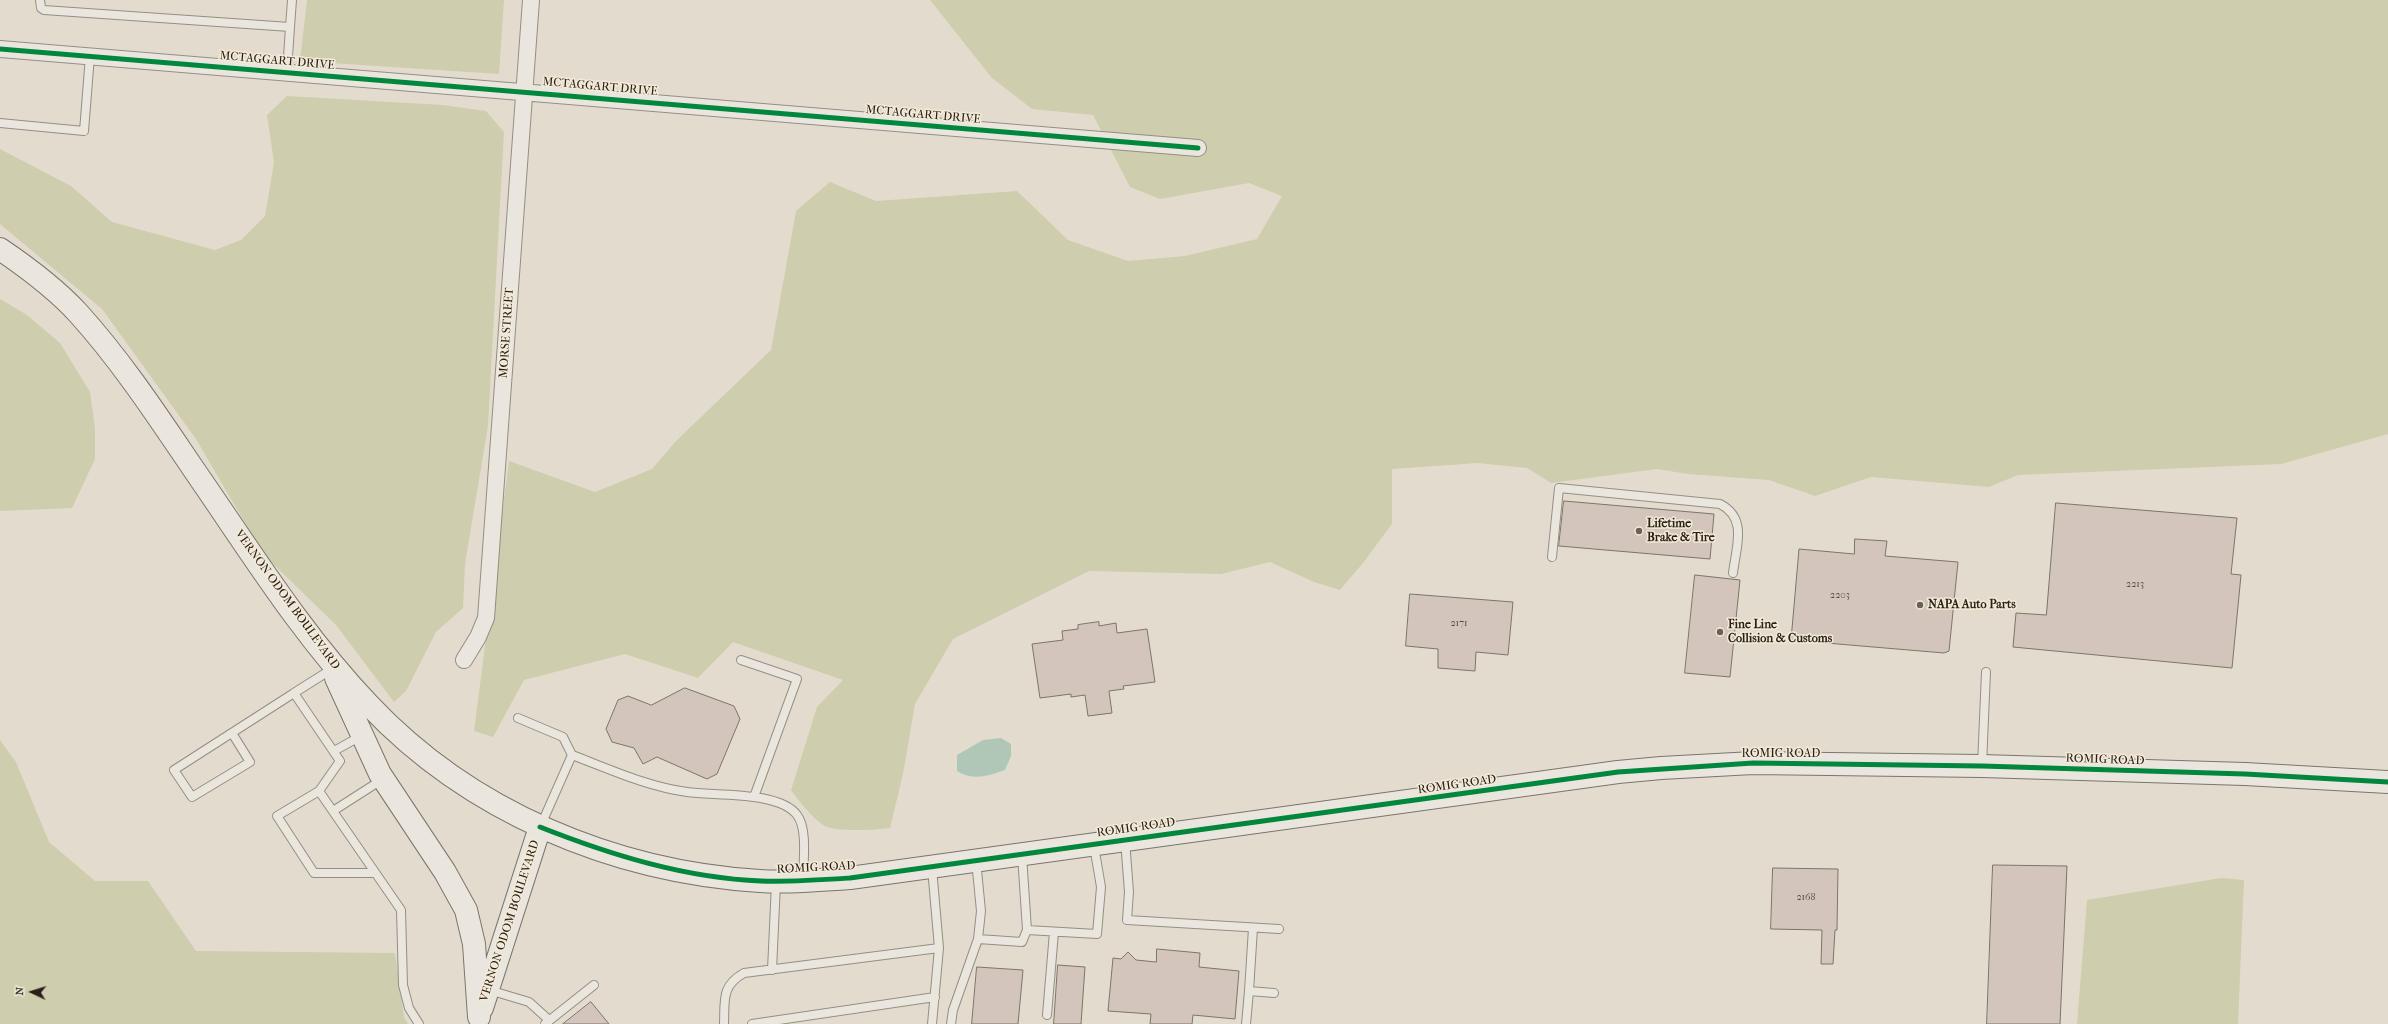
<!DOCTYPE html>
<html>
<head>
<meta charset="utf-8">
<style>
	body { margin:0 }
	#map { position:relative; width:2388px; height:1024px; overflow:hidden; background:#e3dcce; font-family:"IM FELL French Canon",serif }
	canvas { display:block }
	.north { position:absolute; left:12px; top:972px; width:40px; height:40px; -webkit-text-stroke:3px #f3ebd9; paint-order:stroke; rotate:274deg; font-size:11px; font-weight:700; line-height:16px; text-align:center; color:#2b1f16 }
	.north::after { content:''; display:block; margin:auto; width:14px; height:18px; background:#2b1f16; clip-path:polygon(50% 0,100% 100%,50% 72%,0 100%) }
</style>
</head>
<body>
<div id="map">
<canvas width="2388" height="1024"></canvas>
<div class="north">N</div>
</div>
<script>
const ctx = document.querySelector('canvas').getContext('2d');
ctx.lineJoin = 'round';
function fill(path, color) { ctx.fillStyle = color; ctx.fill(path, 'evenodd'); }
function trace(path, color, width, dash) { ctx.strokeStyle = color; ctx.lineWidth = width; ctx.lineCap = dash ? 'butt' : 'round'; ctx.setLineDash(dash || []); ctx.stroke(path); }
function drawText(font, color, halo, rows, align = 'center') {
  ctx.font = font + ' "IM FELL French Canon",serif'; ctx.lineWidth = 3; ctx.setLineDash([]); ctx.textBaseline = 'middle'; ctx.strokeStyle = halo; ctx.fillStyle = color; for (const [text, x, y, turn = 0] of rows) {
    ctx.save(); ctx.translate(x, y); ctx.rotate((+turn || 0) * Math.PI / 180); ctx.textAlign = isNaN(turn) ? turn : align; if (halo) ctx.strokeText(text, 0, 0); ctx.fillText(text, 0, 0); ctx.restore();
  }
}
fill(new Path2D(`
	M307 0H504L499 74 300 61Z
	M930 0H2388V434L2281 464 2018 475 1989 487 1871 477 1815 496 1769 480 1688 474 1657 469 1551 483 1527 468 1478 463 1392 469V524L1363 563 1340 590 1314 582 1270 562 1221 574 1089 571 953 639 915 704 903 774 890 828C877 830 836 832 825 826 814 820 798 800 791 790L817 707 843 680 733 642 698 678 625 654 524 680 493 737 474 731 509 461 595 492 652 469 676 441 771 350 796 211 830 182 876 201 1017 191 1068 240 1128 261 1185 256 1257 239 1282 196 1249 183 1160 199 1130 187 1093 115 1032 109 992 78Z
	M287 96 443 105 486 111 504 132 488 426 465 564 463 608 436 632 406 691 394 702 336 625 263 554 196 439 102 309 0 224V149L71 186 112 222 215 250 241 240 265 216 274 162 267 115Z
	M0 299 27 315 60 343 90 392 95 428V459L72 508 0 511Z
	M0 740 16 762 49 842 95 881H148L196 951 395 953 404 1017 408 1024H0Z
	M2221 878 2244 880 2238 1024H2077L2087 900Z`), '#cecdad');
fill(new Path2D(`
	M1001 738 1011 744V756L1005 770C987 776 974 781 957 771V755L983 740Z`), '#b0c7b8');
const building = new Path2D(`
	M1564 501 1714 514 1710 559 1559 546Z
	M2056 503 2237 518 2231 574 2241 575 2232 668 2013 647 2016 613 2046 615Z
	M1855 539 1887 541 1885 556 1958 562 1949 651 1944 653 1791 640 1799 549 1854 554Z
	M1695 575 1740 580 1730 677 1685 673Z
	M1410 594 1513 602 1508 655 1476 652 1475 671 1438 668V649L1406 646Z
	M1099 622V626L1116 623 1117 633 1147 629 1155 682 1123 686 1124 689 1109 691 1112 713 1088 716 1085 695 1071 697V694L1040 698 1032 644 1063 640 1062 631 1078 629V625Z
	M685 688 734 706 740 719 717 774 707 779 657 757 643 764 634 748 612 742 606 729 618 700 628 696 651 705Z
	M1993 865 2067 866 2060 1024H1987Z
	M1773 868 1838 869 1837 930H1835L1833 964H1821L1822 930 1771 929Z
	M1157 949 1200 953 1199 967 1239 971 1235 1019 1193 1015 1192 1024H1150L1151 1014 1108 1011 1113 958 1121 959 1128 952 1136 960 1156 962Z
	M1058 965 1085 967 1081 1024H1054Z
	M977 967 1023 970 1018 1024H972Z
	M591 1002 609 1024H563Z`);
fill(building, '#d3c5bb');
trace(building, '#7a756d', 1);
const lane = new Path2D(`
	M40 0 41 8 44 10 290 27 287 72
	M290 27 292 0
	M0 123 84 131 90 56
	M1552 557 1559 488 1720 504C1748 518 1736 547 1733 573
	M741 660 797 679 754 797
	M332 669 294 693 340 761 319 791 277 816 314 873H375
	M518 718 563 737 572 755 541 825
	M232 733 250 762 192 797 174 770 294 693
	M334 751 361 736
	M572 755C609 769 648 787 687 792 715 796 779 791 797 815 808 829 803 863 803 880
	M1982 765 1986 672
	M319 791 401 910 403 985 409 1008 419 1024
	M333 811 383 779
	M1125 840 1129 892 1127 920 1279 929
	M976 860 981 911 978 939 1022 942 1027 930 1022 855
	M1253 928 1249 991 1274 993
	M1027 930 1097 934 1101 887 1094 846
	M772 970 776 883
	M489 990 529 1002 549 1020
	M1047 1015 1054 932
	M545 1024 594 985
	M724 1024C725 1000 721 986 744 973L939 948 932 868
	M752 1024 935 997
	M932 1024 939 948
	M951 1024 953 1010 978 939
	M1246 1024 1249 991`);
const street = new Path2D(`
	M0 49 1198 148
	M464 660 478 637 486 618 531 0`);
const secondary = new Path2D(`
	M0 249C28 268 55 288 78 313 125 365 162 423 201 480 254 557 304 637 369 705 470 812 614 872 760 881 789 883 820 880 850 878L1618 772 1661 768 1753 763 1982 766 2245 774 2388 782
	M336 678 380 774 445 872 466 910 474 944 479 1017
	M482 1008 540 827`);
trace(lane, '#948e85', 10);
trace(street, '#948e85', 18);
trace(secondary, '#7a756d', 24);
trace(lane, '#eae6de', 8);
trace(street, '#eae6de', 16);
trace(secondary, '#eae6de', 22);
trace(new Path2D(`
	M0 49 1198 148
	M540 827C611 855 685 878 761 881 791 882 820 880 850 878L1618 772 1753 763 1982 766 2245 774 2388 782`), '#00873e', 5);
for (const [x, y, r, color] of [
	[1639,531,4,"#6b6156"],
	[1920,605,4,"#6b6156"],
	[1720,632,4,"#6b6156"]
]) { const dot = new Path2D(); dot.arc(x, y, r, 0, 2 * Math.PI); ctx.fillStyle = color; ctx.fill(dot); trace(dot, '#f3ebd9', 1.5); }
drawText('10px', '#55483f', null, [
	["2213",2135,585],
	["2203",1840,596],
	["2171",1459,624],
	["2168",1806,898]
]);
drawText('12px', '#2b1f16', '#f3ebd9', [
	["MCTAGGART DRIVE",277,61,5],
	["MCTAGGART DRIVE",600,87,5],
	["MCTAGGART DRIVE",923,115,5],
	["MORSE STREET",507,333,-86],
	["VERNON ODOM BOULEVARD",287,600,54],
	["ROMIG ROAD",1781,754],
	["ROMIG ROAD",2105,760,2],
	["ROMIG ROAD",1457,785,-8],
	["ROMIG ROAD",1136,828,-8],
	["ROMIG ROAD",816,868,-3],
	["VERNON ODOM BOULEVARD",510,921,-72]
]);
drawText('bold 12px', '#2b1f16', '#f3ebd9', [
	["Lifetime",1647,524],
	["Brake & Tire",1647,538],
	["NAPA Auto Parts",1928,605],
	["Fine Line",1728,625],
	["Collision & Customs",1728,639]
], 'left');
</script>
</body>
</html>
